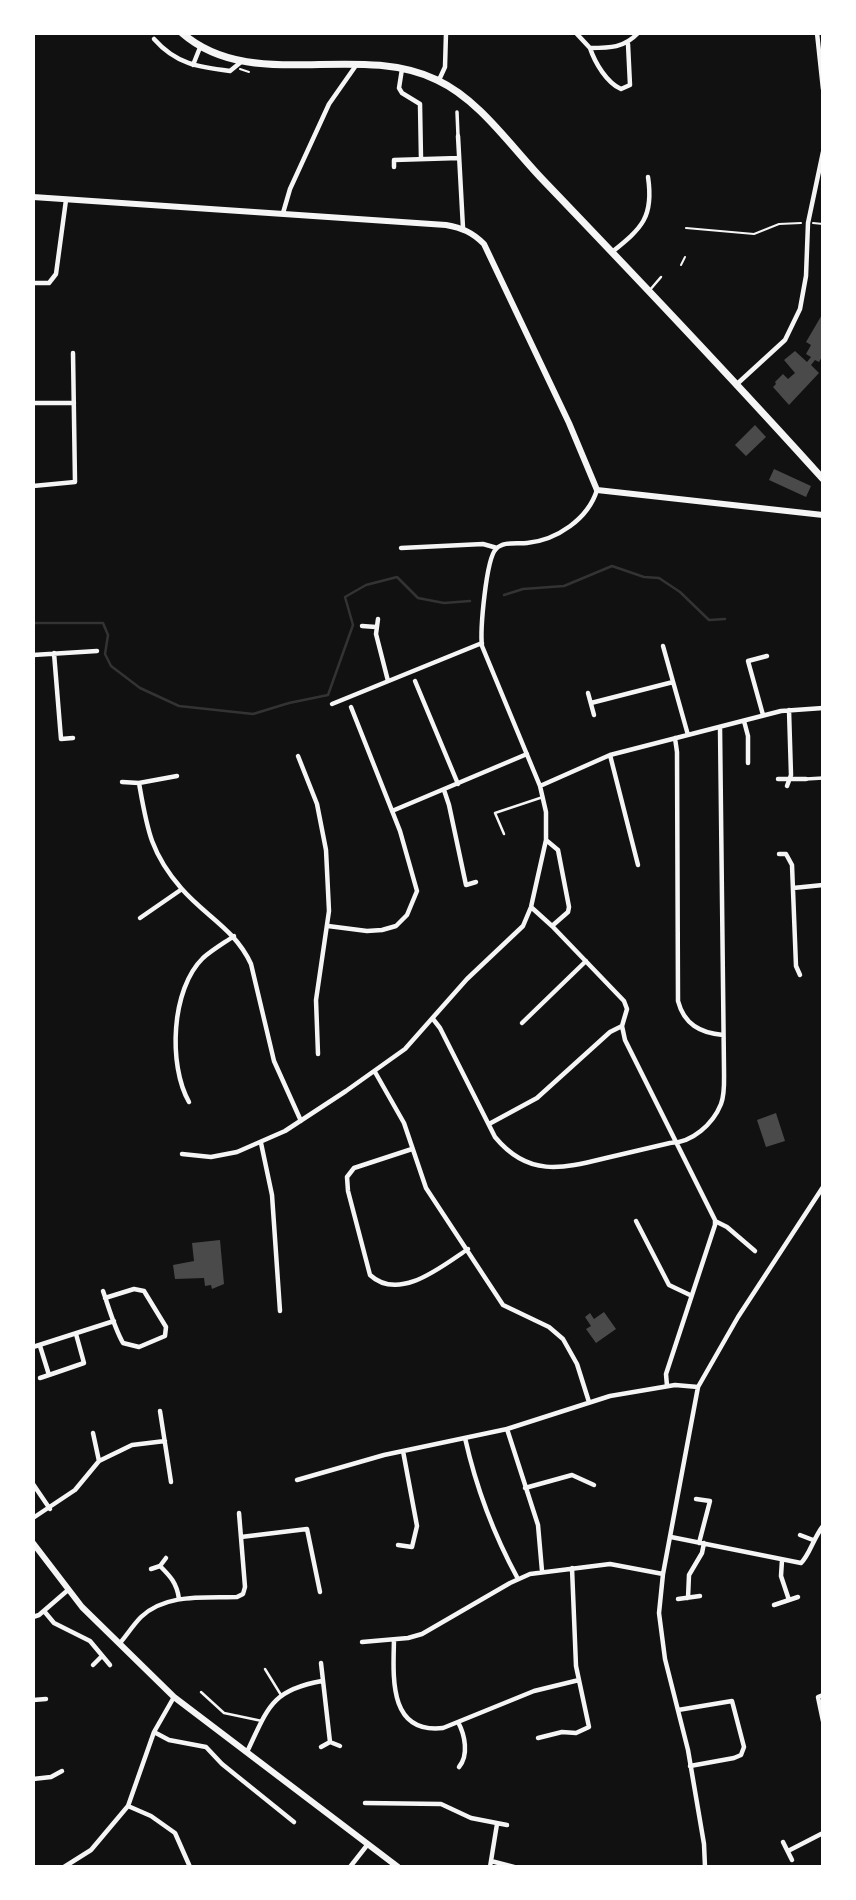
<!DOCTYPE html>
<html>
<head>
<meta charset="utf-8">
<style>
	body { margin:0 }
	#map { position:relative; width:856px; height:1900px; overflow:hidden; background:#111; font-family:"Crimson Pro",serif }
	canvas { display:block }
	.frame { position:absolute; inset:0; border:35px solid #fff; pointer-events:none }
</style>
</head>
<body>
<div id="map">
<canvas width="856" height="1900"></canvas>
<div class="frame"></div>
</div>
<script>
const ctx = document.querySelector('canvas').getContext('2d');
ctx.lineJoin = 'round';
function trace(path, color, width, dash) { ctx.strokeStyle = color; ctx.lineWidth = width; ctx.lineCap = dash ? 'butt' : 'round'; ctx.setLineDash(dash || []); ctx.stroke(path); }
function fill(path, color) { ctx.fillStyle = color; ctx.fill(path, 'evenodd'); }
trace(new Path2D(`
	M504 595 523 589 564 586 612 566 644 577 659 578 680 592 709 620 725 619
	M33 623H103L108 635 105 654 111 666 140 688 179 706 253 714 289 703 328 695 353 625 345 597 366 585 397 577 418 598 444 603 470 601`), '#333', 2.5);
fill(new Path2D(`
	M823 313V355L819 362 815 360 811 365 819 373 789 405 773 387 776 384 775 382 783 374 788 379 795 373 784 360 795 351 807 362 811 357 806 354 811 345 806 342Z
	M755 425 766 437 746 456 735 445Z
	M774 469 811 486 806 497 769 480Z
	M776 1113 785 1141 766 1147 757 1120Z
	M220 1240 224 1284 212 1289 211 1285 205 1286 204 1278 175 1279 173 1265 194 1261 192 1243Z
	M604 1312 616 1329 596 1343 586 1329 591 1326 585 1317 590 1313 594 1319Z`), '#4a4a4a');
trace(new Path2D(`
	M240 69 249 72
	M813 223 823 224
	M686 228 754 234 779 224 801 223
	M681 265 685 257`), '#f5f5f5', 2);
trace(new Path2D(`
	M649 291 661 277
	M504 834 495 813 543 797
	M265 1669 281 1695
	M201 1692 224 1713 262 1721`), '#f5f5f5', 2.5);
trace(new Path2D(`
	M457 112 458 136
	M806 779 823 778`), '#f5f5f5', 3.5);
trace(new Path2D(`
	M576 33 590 48C610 48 624 48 638 33
	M817 33 823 89
	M154 39C176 64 198 67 230 71L241 62
	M590 48C595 63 607 83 621 89L630 85 628 44
	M193 65 201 45
	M402 69 399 88 402 93 420 104 421 159
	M439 80 445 67 446 33
	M458 136 463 228
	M394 167V160L459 158
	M283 213 290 189 329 104 357 64
	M612 252C642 228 654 217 648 177
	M33 283H49L56 274 66 200
	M737 384 785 340 800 309 806 276 808 223 823 152
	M33 403H74
	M33 486 75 482 73 353
	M401 548 483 544 497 548
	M378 619 376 634 388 681
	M362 626 376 627
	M663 646 688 735
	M54 653 61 739 73 738
	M33 655 97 651
	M415 681 458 784
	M588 693 594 715
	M591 703 673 682
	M332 704 482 643
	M763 715 748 661 767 656
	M744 721 748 736V763
	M675 738 677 752 678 1001C684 1024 700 1033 723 1035
	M610 755 638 865
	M298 756 317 804 326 850 329 911 316 1000 318 1054
	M778 779H806
	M122 782 139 783 177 776
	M139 783C147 828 150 852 181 888 205 916 235 929 251 964L274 1061 301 1121
	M540 786 610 755 781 711 823 708
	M787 786 791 775 789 710
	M444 790 449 805 466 885 476 882
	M392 811 527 754
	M546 840 558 850 569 907 568 912 552 926
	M779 854H786L792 865 796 966 800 975
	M793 888 823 885
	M140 918 182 889
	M328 926 367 931 382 930 396 926 407 915 417 891 400 831 351 707
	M433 1019 440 1028 495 1137C528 1177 561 1169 606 1158 627 1153 649 1148 670 1143 692 1143 713 1124 721 1104 725 1094 724 1081 724 1070L720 727
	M522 1023 586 961
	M622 1026 625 1040 715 1220V1225L666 1374 667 1386
	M375 1072 404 1123 426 1188 503 1305 549 1327 563 1339 577 1364 589 1402
	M189 1102C168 1065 171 989 203 958 212 950 224 943 234 936
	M489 1124 537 1098 610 1032 622 1026 627 1009 624 1001 552 926 531 907
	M261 1143 272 1195 280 1311
	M412 1149 354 1168 347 1177 348 1191 370 1275C399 1302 441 1267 468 1249
	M182 1154 211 1157 237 1152 285 1131 346 1091 405 1049 467 979 523 926 531 907 546 840V812L540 786 482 646C480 630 486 559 496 549 503 541 517 544 527 543 557 540 588 519 597 490
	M636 1221 669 1285 690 1295
	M715 1221 727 1227 755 1251
	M103 1291C109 1308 114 1327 123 1343L139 1347 165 1336 166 1327 144 1291 134 1289 105 1298
	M40 1346 49 1375 84 1363 76 1334
	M33 1347 114 1321
	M40 1378 49 1375
	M160 1411 171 1482
	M507 1429 538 1525 542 1571
	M93 1433 99 1461
	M465 1438C476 1487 494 1535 518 1579
	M297 1480 384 1455 507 1429 610 1396 675 1385 698 1387
	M33 1484 50 1509
	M525 1488 572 1475 594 1485
	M696 1499 710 1501 699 1543
	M33 1518 75 1490 99 1461 132 1445 165 1441
	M800 1535 813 1540
	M241 1537 307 1529 320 1592
	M671 1537 801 1563C809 1556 814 1537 823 1526
	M398 1545 412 1547 417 1526 403 1451
	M782 1560 781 1576 789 1600
	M160 1566C170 1576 177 1583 179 1599
	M151 1569 160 1566 166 1558
	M688 1598 689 1575 702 1553 704 1543
	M678 1599 700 1596
	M774 1605 798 1597
	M44 1611 54 1623 90 1641 110 1665
	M33 1617 39 1615 68 1590
	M394 1640C393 1679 389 1734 443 1728L534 1691 579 1680
	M362 1642 408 1638 422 1634 510 1583 530 1574 610 1564 663 1574
	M120 1643C127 1635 133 1625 141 1617 166 1593 205 1598 237 1597L243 1594 245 1587 239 1513
	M321 1663 330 1742
	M93 1665 101 1657
	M823 1695 818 1697 823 1721
	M33 1700 46 1699
	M678 1710 732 1701 744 1747 741 1755 734 1758 690 1766
	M458 1722C465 1735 469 1755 459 1767
	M154 1732 169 1740 206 1747 222 1764 294 1822
	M538 1738 562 1732 576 1733 589 1727 576 1666 572 1568
	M321 1747 330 1742 340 1746
	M247 1752C268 1708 271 1690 322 1681
	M33 1779 51 1777 62 1771
	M365 1803 441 1804 471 1818 507 1825
	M128 1806 151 1816 175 1833 190 1867
	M783 1842 792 1860
	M788 1851 823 1833
	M491 1861 514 1867
	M64 1867 91 1850 128 1806 154 1732 174 1697
	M350 1867 368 1844
	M490 1867 497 1824
	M705 1867 704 1844 688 1750 665 1659 659 1613 663 1574 698 1387 738 1317 823 1187`), '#f5f5f5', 4.5);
trace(new Path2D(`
	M33 197 446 225C462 228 472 232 484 244L569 423 597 490 823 515
	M33 1543 82 1607 174 1697 398 1867`), '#f5f5f5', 6);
trace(new Path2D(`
	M182 33C252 94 356 41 437 80 480 100 511 147 544 181 638 279 732 378 823 479`), '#f5f5f5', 7);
</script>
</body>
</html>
